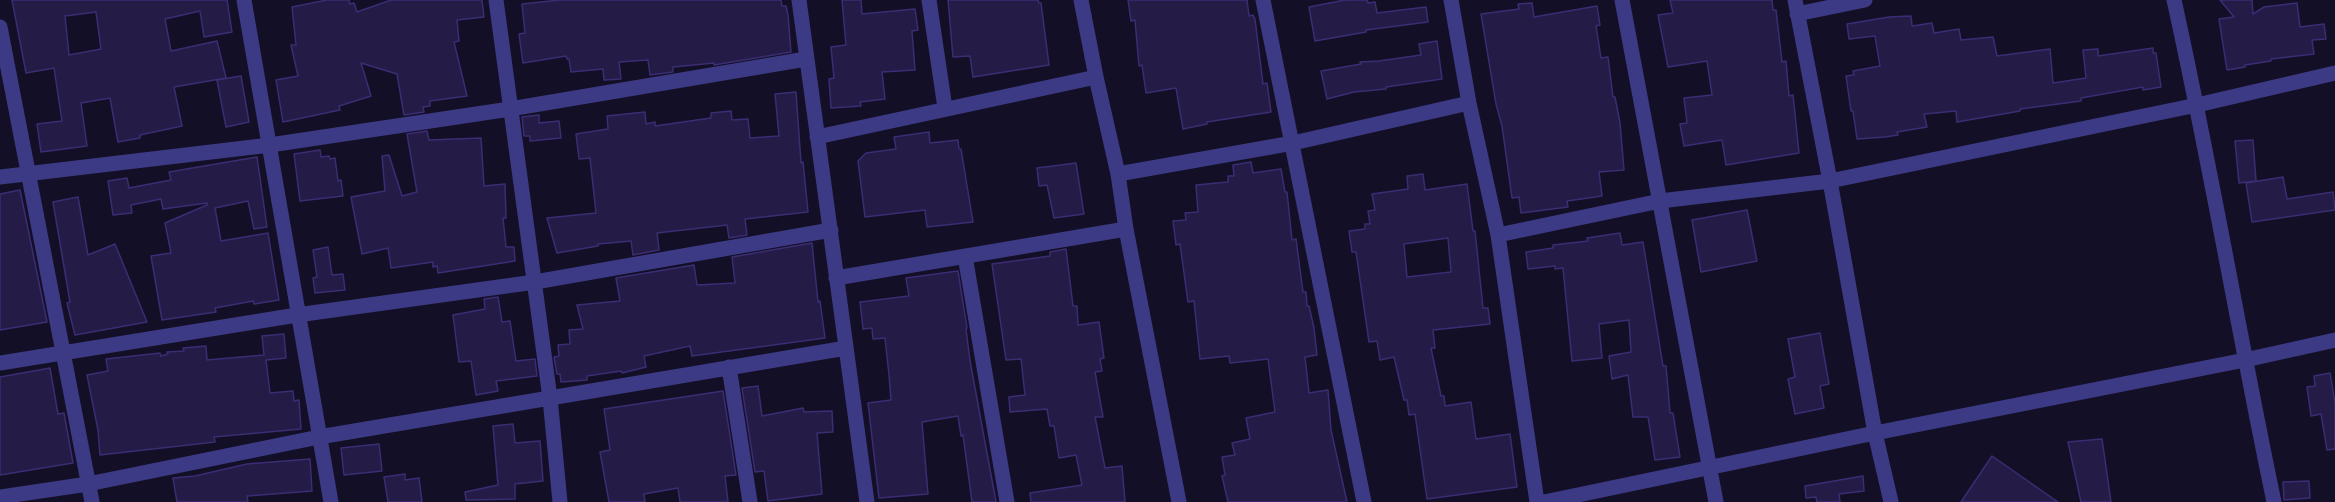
<!DOCTYPE html>
<html>
<head>
<meta charset="utf-8">
<style>
	body { margin:0 }
	canvas { display:block; background:#130f26 }
</style>
</head>
<body>
<canvas width="2335" height="502"></canvas>
<script>
const ctx = document.querySelector('canvas').getContext('2d');
ctx.lineJoin = 'round';
function fill(path, color) { ctx.fillStyle = color; ctx.fill(path, 'evenodd'); }
function trace(path, color, width, dash) { ctx.strokeStyle = color; ctx.lineWidth = width; ctx.lineCap = dash ? 'butt' : 'round'; ctx.setLineDash(dash || []); ctx.stroke(path); }
const building = new Path2D(`
	M12 0H227L232 32 204 37 200 11 165 19 171 51 217 41 226 78 174 87 182 126 140 135V138L118 142 110 98 81 103 87 146 41 152 37 124 62 121 54 68 26 73ZM96 12 101 49 69 55 65 16Z
	M327 0H349L350 4 354 3 357 12 391 0H482L484 17 457 20 459 41 454 42 467 96 430 101V106L423 107 424 112 404 115 397 74 361 63 371 96 339 106 340 110 283 122 276 80 298 76 291 45H296L292 7Z
	M560 0H781L782 6H786L788 15 791 52 714 65V63L673 67V72L650 75 648 60 619 62 621 79 604 80 603 69 571 72 569 59H567L566 56 523 63 519 34 525 33 522 4Z
	M842 0H861L862 14 915 9 918 30 912 31 915 70 882 72 885 99 860 102 861 106 831 108 829 79 834 78 831 47 846 45Z
	M948 0H1038L1039 3H1041L1049 65 973 77 970 56 953 57Z
	M1128 0H1247L1249 16 1253 15 1255 19 1263 84 1267 83 1271 112 1207 122V124L1183 129 1176 88 1146 93 1142 65 1139 66 1135 20 1131 21Z
	M1345 0H1367L1368 3 1375 2 1377 13 1426 7 1428 22 1366 30V32L1315 41 1309 7Z
	M1670 0H1772L1773 10H1776L1782 62 1786 61 1789 96 1793 95 1799 153 1726 165 1722 140 1684 146 1680 124 1687 123 1684 98 1712 95 1707 61 1668 67 1658 15 1673 13Z
	M2220 0H2252L2253 14 2264 7 2297 3 2300 27 2324 24 2326 39 2312 40 2314 54 2271 59V61L2245 65V67L2227 70 2219 19 2234 17Z
	M1532 3 1534 17 1597 6 1600 25 1596 26 1601 58 1608 57 1613 97H1615L1620 123 1624 170 1599 172 1602 196 1567 201 1568 207 1521 213 1519 197 1512 198 1502 126 1496 104 1481 14 1519 9 1518 4Z
	M1911 16 1912 26 1932 23 1934 33 1959 29 1961 40 1993 37 1997 56 2050 49 2053 83 2086 78 2083 50 2098 49V56L2153 48V53H2156L2161 87 2143 90V87L2081 98V101L2020 109V111L1957 122 1956 111 1924 114 1927 127 1897 132 1898 135 1885 137 1857 139 1853 111H1851L1846 76 1854 75 1853 71 1880 66 1875 36 1849 39 1847 24 1889 17Z
	M1437 41 1442 79 1386 87V89L1354 92 1327 99 1321 71 1361 64 1360 62 1379 61 1421 55 1419 44Z
	M241 76 249 122 226 127 217 80Z
	M796 92 801 163 803 162 808 212 745 219 747 235 729 238 727 225 657 233 659 250 633 255 631 241 598 244V246L557 253 547 218 596 213 590 158 579 159 576 134 608 129 607 116 645 112 646 124 655 122V126L711 118V113L731 111 732 120 748 119 750 138 779 136 775 94Z
	M539 115V123L559 121 561 138 530 141V136H524L522 117Z
	M427 131 429 140 481 138 484 186 505 184 506 218H503L506 247H514L515 261 438 273 437 266 433 267V262L391 268 388 248 362 254 351 197 385 191 382 156 389 155 402 196 417 192 407 134Z
	M929 132 930 143 958 140 959 149H961L973 222 927 227 925 210 865 217 858 161 866 153 896 149 894 137Z
	M2253 140 2256 181 2239 183 2235 141Z
	M320 150 321 157 329 156 330 159 335 158 338 181 341 180 343 196 300 201 294 154Z
	M257 157 267 227 254 229 248 201 215 208 221 241 268 233 279 300 254 304 253 301 215 308 216 312 162 320 151 256 171 253 165 223 207 205V203L163 209 161 199 131 205 132 213 113 215 108 181 127 178 129 188 171 180 169 172Z
	M1251 162 1253 173 1281 169 1285 192H1287L1292 240 1296 239 1303 292H1306L1307 306H1309L1314 328 1317 355 1305 357 1309 393 1328 390 1331 430 1347 502H1228L1222 476 1225 475 1222 457 1235 455 1232 443 1250 439 1246 418 1275 412 1268 359 1230 363 1229 356 1200 359 1194 301 1188 302 1180 244 1176 245 1173 221 1186 220 1185 213 1198 212 1196 185 1228 182V176H1234L1233 165Z
	M1076 163 1084 214 1054 218 1047 185 1039 186 1037 168Z
	M1423 174 1425 190 1467 184 1473 231H1475L1483 308H1488L1490 324 1433 330 1435 348H1431L1441 396H1444L1445 406 1471 402 1476 439 1510 434 1517 487 1427 499 1415 414 1409 415 1407 400H1404L1394 357 1380 360 1377 341 1369 342 1356 252H1352L1349 231 1365 229V224H1370L1368 211 1375 210 1372 194 1408 189 1407 176ZM1448 238 1451 272 1407 277 1404 244Z
	M2283 177 2287 199 2333 192 2335 210 2252 222 2246 183Z
	M20 190 47 322 0 330V194Z
	M78 197 88 255 115 244 147 322 75 335 67 303 70 302 53 202Z
	M1747 210 1757 261 1701 272 1692 220Z
	M1620 233 1622 245 1643 242 1663 366H1666L1670 413H1673L1680 457 1655 460 1648 417H1633L1628 375 1612 379 1609 356 1631 352 1629 320 1599 324 1602 358 1572 361 1563 268 1555 269V266L1528 269 1526 252 1553 248V245L1588 241 1587 238Z
	M812 243 818 302 820 301 825 338 692 356 690 346 644 356 646 367 622 373 621 371 587 376V380L561 382 560 374H557L554 357 559 356 558 345 570 344 569 330 583 329 577 305 620 301 616 278 694 265 697 285 735 283 732 257Z
	M328 247 332 275 343 274 345 290 315 293 313 278 317 277 313 250Z
	M1066 249 1073 306H1077L1078 325 1099 322 1104 358 1100 359 1102 371 1095 372 1103 417H1095L1105 468 1122 466 1125 502H1031L1030 493 1082 485 1076 455 1059 458 1054 426H1050L1047 409 1010 412 1009 397 1025 395 1021 359 1006 360 992 264 1050 256V252Z
	M958 271 967 328 966 329 970 361 996 502H972L963 435 961 436 958 416 922 422 928 494 879 498 868 403 891 400 889 375 885 338 873 339 872 328 863 329 860 302 909 296 906 278Z
	M498 297 502 322 510 321 516 361 535 359 537 376 496 381 498 391 476 395 471 361 459 362 453 315 485 309 484 299Z
	M1820 333 1829 384 1820 386 1824 408 1795 414 1788 379 1795 377 1788 339Z
	M284 334 286 358 266 360 270 393 293 391 294 401 299 400 301 429 214 437 215 442 100 455 98 430 87 375 108 371 106 359 160 353 161 356 168 354 167 352 184 351 183 348 206 346 207 360 264 355 262 336Z
	M50 368 58 414 64 413 73 463 0 475V377Z
	M2330 373 2335 403V449L2327 450 2321 414 2311 416 2307 387 2315 386 2314 376Z
	M758 386 762 416 803 408 804 412 832 411 833 432 817 433 822 494 768 501 764 471 755 472 742 388Z
	M723 391 736 475 725 476 728 502H680L678 488 644 494 645 502H609L600 452 610 450 604 409Z
	M513 424 515 443 540 441 543 481 515 484V499L466 500 465 492 498 485 493 426Z
	M2102 439 2111 502H2081L2068 442Z
	M379 444 382 471 344 475 341 448Z
	M1992 456 2058 502H1961Z
	M310 459 312 491 247 496 248 502H177L173 478 195 476 247 464Z
	M405 474V480L419 478 422 502H388L384 477Z
	M1863 476 1864 491 1839 494 1840 502H1817L1816 497 1806 498 1805 486Z
	M2309 481 2310 498 2284 500 2283 482Z`);
fill(building, '#241b47');
trace(building, '#3b2d73', 1.5);
trace(new Path2D(`
	M244 0 331 502
	M496 0 550 398 560 502
	M799 0 867 502
	M929 0 945 108
	M1081 0 1096 77 1118 174 1126 229 1179 502
	M1263 0 1364 502
	M1451 0 1469 103 1498 235 1537 502
	M1622 0 1716 502
	M1795 0 1830 181 1875 433 1891 502
	M2174 0C2211 167 2239 335 2274 502
	M1797 14 1865 0
	M0 27 92 502
	M817 137 1096 77
	M1118 174 1293 143 1469 103
	M0 177 270 145 510 109 806 59
	M1498 235 1660 201 1830 181 2197 105 2335 73
	M965 256 1007 502
	M836 278 1126 229
	M0 363 297 315 535 282 831 230
	M729 367 750 502
	M0 497 88 484 319 437 846 348
	M1544 502 1875 433 2245 360 2335 340`), '#3d3a85', 15);
</script>
</body>
</html>
